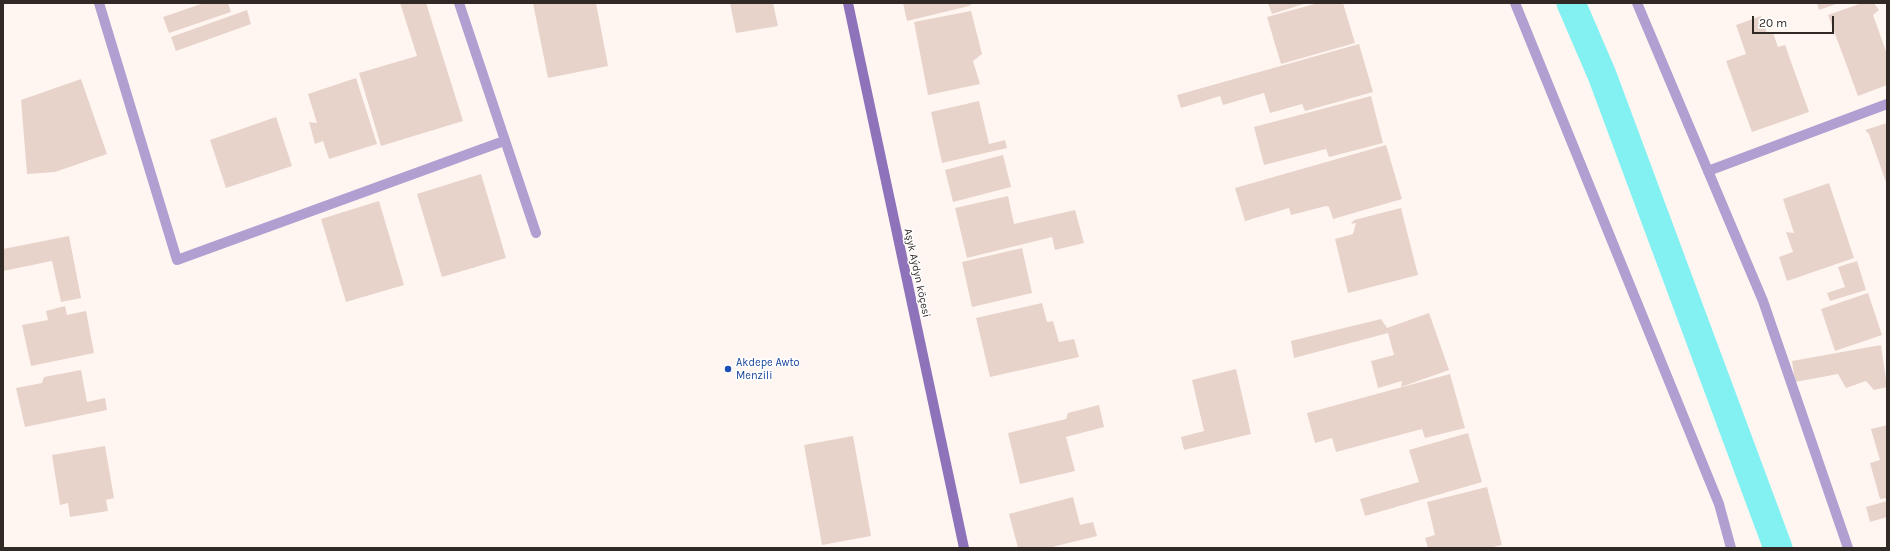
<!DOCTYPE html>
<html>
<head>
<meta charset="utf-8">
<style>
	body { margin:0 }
	#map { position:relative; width:1890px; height:551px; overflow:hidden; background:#fff6f2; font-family:Karla,sans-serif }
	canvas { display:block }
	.frame { position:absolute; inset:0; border:4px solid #312926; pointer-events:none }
	.scale { position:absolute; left:1752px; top:16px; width:82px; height:18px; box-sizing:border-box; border:2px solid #312926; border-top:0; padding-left:5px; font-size:12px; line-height:14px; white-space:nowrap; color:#312926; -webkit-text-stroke:3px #fff; paint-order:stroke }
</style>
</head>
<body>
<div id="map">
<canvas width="1890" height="551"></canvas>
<div class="frame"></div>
<div class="scale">20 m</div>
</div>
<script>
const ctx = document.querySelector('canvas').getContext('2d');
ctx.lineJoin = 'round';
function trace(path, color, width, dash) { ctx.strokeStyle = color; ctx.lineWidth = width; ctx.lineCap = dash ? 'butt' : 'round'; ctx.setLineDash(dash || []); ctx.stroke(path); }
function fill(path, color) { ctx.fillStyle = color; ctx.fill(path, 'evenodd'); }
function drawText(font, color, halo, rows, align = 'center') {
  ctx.font = font + ' Karla,sans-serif'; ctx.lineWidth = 3; ctx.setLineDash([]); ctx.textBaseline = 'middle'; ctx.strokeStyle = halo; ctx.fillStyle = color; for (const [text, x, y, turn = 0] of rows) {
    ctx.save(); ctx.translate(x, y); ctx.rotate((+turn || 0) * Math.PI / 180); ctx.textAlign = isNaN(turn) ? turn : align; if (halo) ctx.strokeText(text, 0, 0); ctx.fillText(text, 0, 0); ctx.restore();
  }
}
trace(new Path2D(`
	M1571 3 1602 75 1778 548`), '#83f1f1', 29);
fill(new Path2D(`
	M204 3H228L231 12 169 33 163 17Z
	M400 3H426L463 121 381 146 359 73 417 56Z
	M533 3H596L608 66 548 78Z
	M730 3H773L778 26 736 33Z
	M903 3H973L969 6 907 21Z
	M1268 3H1307L1272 14Z
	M1318 3H1343L1355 43 1281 64 1267 17Z
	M1817 3H1839L1819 10Z
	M1862 3H1874L1879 10 1873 15 1887 54V85L1858 96 1828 15Z
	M247 10 251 24 176 51 171 37Z
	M971 11 982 54 973 61 980 84 928 95 914 22Z
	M1761 16 1767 33H1773L1778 47 1785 45 1809 112 1752 132 1726 61 1746 54 1736 25Z
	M1359 44 1373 92 1305 111 1302 104 1270 113 1264 93 1223 105 1220 96 1181 108 1177 95Z
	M356 78 377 144 329 159 323 141 315 144 309 122 317 123 308 94Z
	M81 79 107 154 55 172 27 174 21 100Z
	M1371 96 1383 143 1329 157 1326 149 1264 165 1254 127Z
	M979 101 989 144 1005 140 1007 148 942 163 931 112Z
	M276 117 292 166 226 188 210 140Z
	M1887 123V185L1869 134 1865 130Z
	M1386 145 1402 199 1333 219 1329 207 1326 206 1291 215 1289 208 1245 221 1235 188Z
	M1003 155 1011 187 953 202 945 170Z
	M481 174 506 258 442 277 417 194Z
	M1829 183 1854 258 1787 281 1779 257 1793 252 1786 232 1794 233 1783 199Z
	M1008 196 1014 224 1075 210 1084 243 1055 250 1052 237 967 258 955 208Z
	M379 201 404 285 346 302 321 219Z
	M1401 208 1418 275 1348 293 1335 239 1353 234 1356 223 1351 224 1354 220Z
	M69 236 81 298 61 302 52 261 3 271V249Z
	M1022 248 1032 293 972 307 962 262Z
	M1857 261 1866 290 1830 301 1827 293 1845 287 1838 267Z
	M1868 293 1882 335 1835 351 1821 309Z
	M1042 303 1047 322 1053 321 1059 342 1074 339 1079 357 990 377 976 318Z
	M65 306 67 315 86 311 94 353 31 366 22 325 48 320 46 311Z
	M1429 313 1449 370 1401 387 1402 381 1378 388 1371 361 1394 355 1388 333 1294 358 1291 341 1381 319 1387 328Z
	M1881 345 1887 387 1874 390 1866 381 1846 388 1838 374 1795 382 1792 361Z
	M1236 369 1251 434 1184 450 1181 437 1204 431 1192 380Z
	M81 370 87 402 105 398 107 410 25 427 16 388 42 383 44 377Z
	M1450 374 1465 428 1425 438 1422 429 1336 452 1332 438 1315 443 1307 413Z
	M1099 405 1104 427 1066 437 1075 471 1020 484 1008 433 1066 419 1068 413Z
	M1887 425V498L1880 499 1870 463 1880 460 1871 429Z
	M1468 433 1482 482 1365 516 1360 499 1419 482 1409 450Z
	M853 436 871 536 822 545 804 445Z
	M105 446 114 498 106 500 108 511 70 517 68 503 60 505 52 455Z
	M1487 487 1502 545 1489 548H1428L1425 538 1435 535 1427 502Z
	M1073 497 1080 525 1093 522 1097 536 1048 548H1018L1009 514Z
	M1887 501V517L1870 522 1866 507Z`), '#e8d3ca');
trace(new Path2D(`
	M1637 3 1763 301 1848 548`), '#b09fd1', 10);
trace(new Path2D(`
	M99 3 177 260 504 141
	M459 3 536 233
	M1515 3 1719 504 1731 548
	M1708 171 1887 104`), '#b09fd1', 10);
trace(new Path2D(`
	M848 3 964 548`), '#8e73bb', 10);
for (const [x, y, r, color] of [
	[728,369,4,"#1a4fb4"]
]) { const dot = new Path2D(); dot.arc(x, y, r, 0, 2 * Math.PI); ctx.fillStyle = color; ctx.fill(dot); trace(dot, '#fff', 1.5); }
drawText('11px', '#312926', '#fff', [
	["Aşyk Aýdyn köçesi",917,273,78]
]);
drawText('11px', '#164399', '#fff', [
	["Akdepe Awto",736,363],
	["Menzili",736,376]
], 'left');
</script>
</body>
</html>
